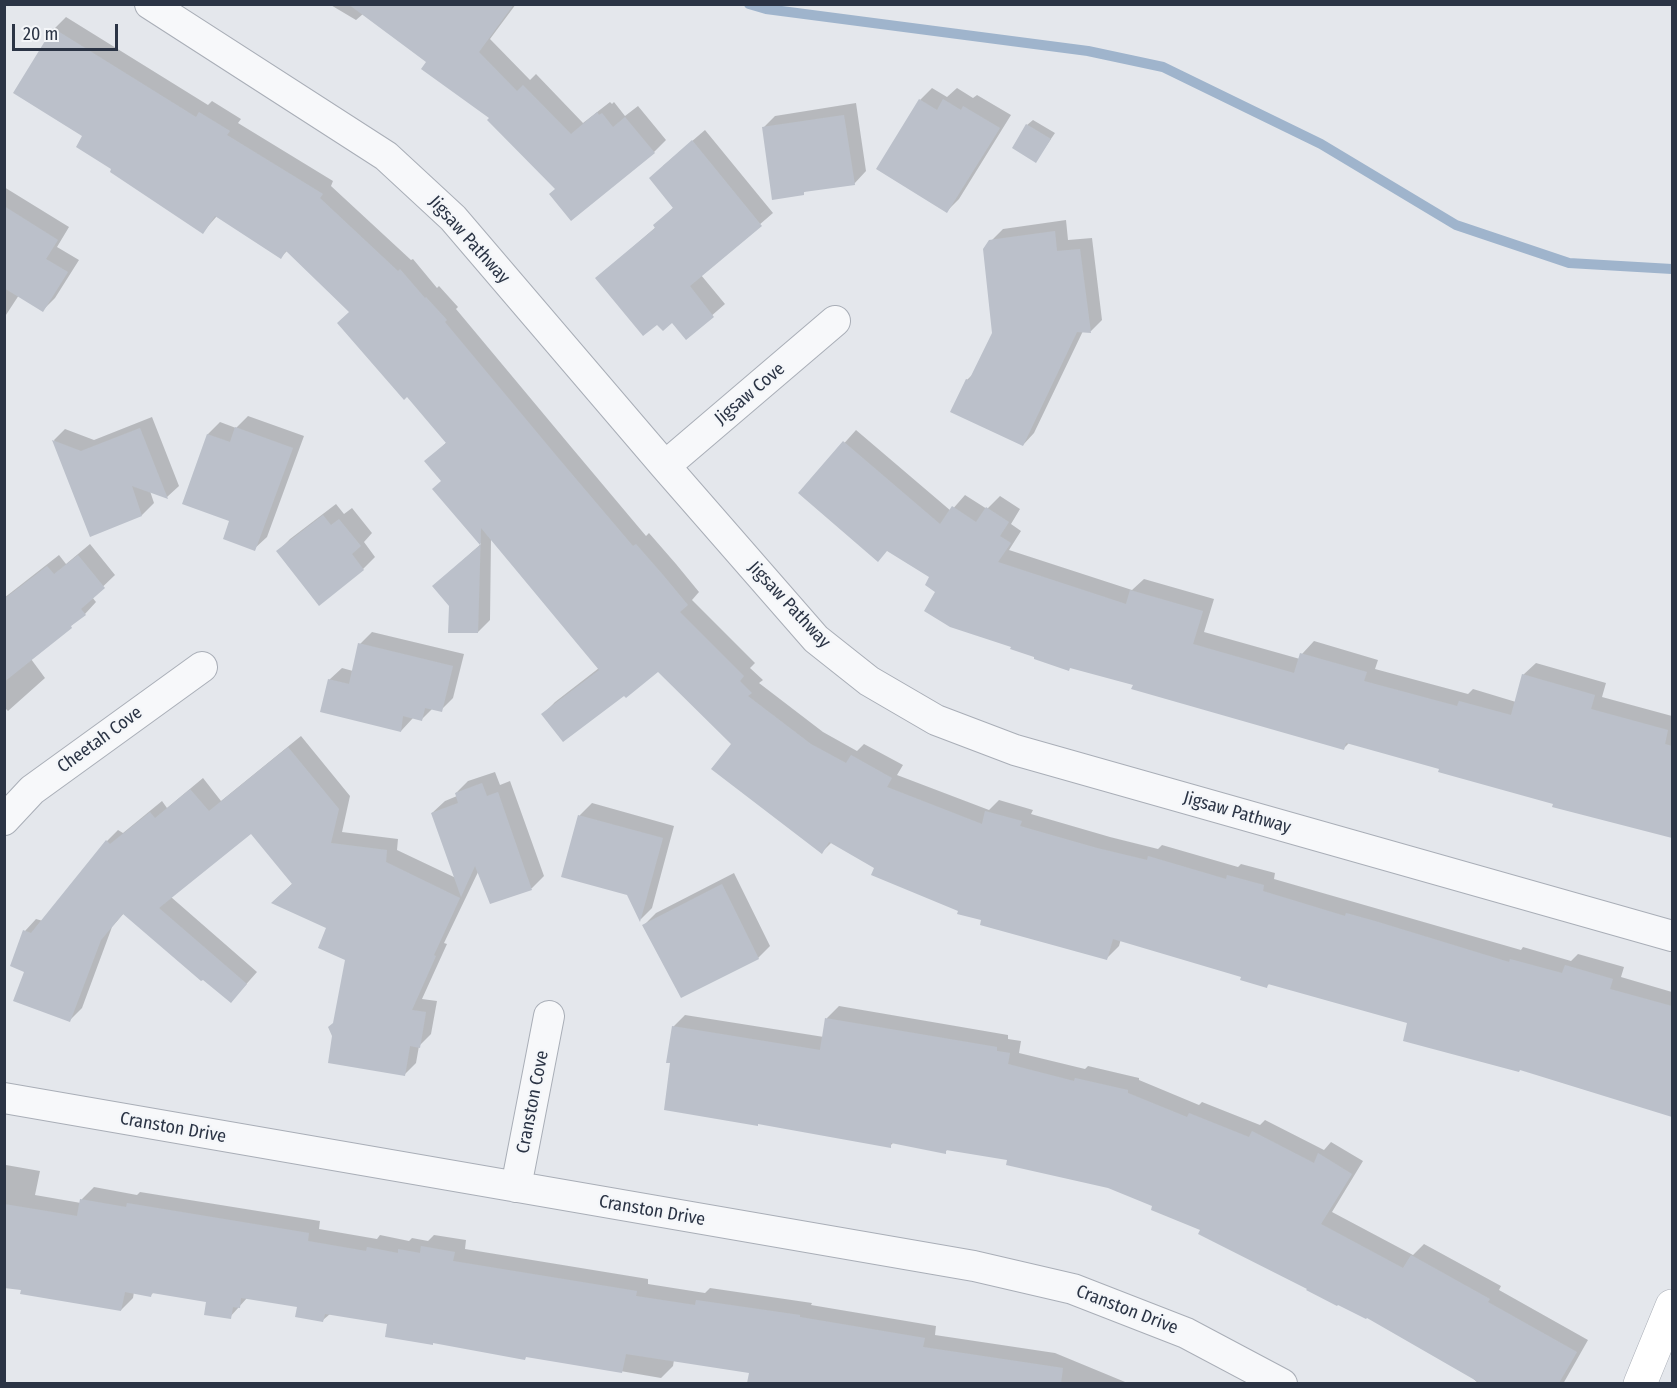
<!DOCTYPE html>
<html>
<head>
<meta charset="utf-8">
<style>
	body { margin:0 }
	#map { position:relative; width:1677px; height:1388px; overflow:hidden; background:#e4e7ec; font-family:"Fira Sans Condensed",sans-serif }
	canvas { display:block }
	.frame { position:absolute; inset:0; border:6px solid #2b3445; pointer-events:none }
	.scale { position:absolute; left:12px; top:24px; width:106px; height:27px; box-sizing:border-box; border:3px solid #2b3445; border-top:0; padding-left:8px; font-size:18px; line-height:21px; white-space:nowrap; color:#2b3445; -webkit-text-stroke:4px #f4f6f9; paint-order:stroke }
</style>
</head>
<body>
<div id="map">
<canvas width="1677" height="1388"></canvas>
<div class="frame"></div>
<div class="scale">20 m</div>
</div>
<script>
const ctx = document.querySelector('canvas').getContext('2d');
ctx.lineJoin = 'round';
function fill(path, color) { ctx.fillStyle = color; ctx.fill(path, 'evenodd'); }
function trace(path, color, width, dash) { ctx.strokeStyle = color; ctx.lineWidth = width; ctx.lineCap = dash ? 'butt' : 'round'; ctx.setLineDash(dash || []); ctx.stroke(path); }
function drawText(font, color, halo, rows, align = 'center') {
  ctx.font = font + ' "Fira Sans Condensed",sans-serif'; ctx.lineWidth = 4.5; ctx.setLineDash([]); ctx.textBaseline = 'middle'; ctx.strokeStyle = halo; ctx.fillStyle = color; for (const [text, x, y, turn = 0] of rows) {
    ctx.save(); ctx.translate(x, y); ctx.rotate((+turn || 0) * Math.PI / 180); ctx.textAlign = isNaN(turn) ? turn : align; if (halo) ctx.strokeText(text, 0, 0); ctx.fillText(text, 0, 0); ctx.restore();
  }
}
fill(new Path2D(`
	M329 4H516L490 39 530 80 536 74 583 123 610 102 612 104 614 102 625 116 638 106 666 140 654 152 572 219 557 189 491 118 428 61 363 14 356 20Z
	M66 17 208 105 212 101 241 119 238 123 333 181 331 186 411 260 413 259 437 288 439 286 458 307 456 309 572 448 646 536 649 533 676 564 699 592 692 600 755 663 750 668 763 680 759 683 823 732 857 751 864 744 903 765 897 775 989 810 999 800 1033 810 1031 814 1110 837 1158 849 1162 845 1238 867 1241 864 1275 873 1274 879 1521 950 1523 947 1571 961 1578 954 1624 967 1621 977 1672 992V1115L1520 1069 1409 1022 1270 983 1266 987 1243 976 1121 939 1119 946 1107 958 959 910 832 842 822 852 733 744 658 670 624 694 543 714 555 702 599 668 491 538 490 620 478 632 450 605 446 575 481 544 434 489 443 480 426 461 447 442 350 312 288 250 281 257 217 216 203 232 114 168 85 135 54 29Z
	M932 88 947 97 957 88 973 98 977 95 1011 115 959 199 947 211 920 100Z
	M856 103 866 171 854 184 807 190 803 193 763 128 775 116Z
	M1033 120 1055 133 1036 161 1027 125Z
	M705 130 773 213 701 275 725 304 686 338 672 321 597 278 656 227 655 225 674 207 663 166Z
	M4 187 69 227 57 247 79 260 55 298 43 310 19 295 4 318Z
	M1066 220 1068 240 1092 238 1102 320 1091 331H1083L1034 433 1023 445 967 380 975 372 994 333 991 241 1003 229Z
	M248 416 304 436 267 537 254 549 231 520 183 503 208 434 220 422 236 428Z
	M152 417 179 486 167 497 150 491 154 503 142 515 91 535 54 440 65 429 94 440Z
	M856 430 951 511 965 495 987 509 1000 496 1020 509 1011 524 1021 531 1009 550 1132 590 1144 579 1214 599 1204 632 1300 659 1302 654 1314 641 1378 660 1375 669 1468 694 1473 689 1516 702 1523 675 1536 663 1606 683 1602 697 1672 716V837L1554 806 1555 803 1441 767 1349 743 1344 748 1135 684 1036 656 1013 646 938 591 931 577 800 493Z
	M336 504 344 514 352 508 372 533 364 542 375 557 363 569 278 551 290 539Z
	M90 544 115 575 92 597 96 602 85 614 31 659 45 678 8 711 4 707V598L59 555 66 564Z
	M372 632 464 654 453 698 441 710 433 708 422 719 413 718 401 731 329 680 342 668 353 671 360 644Z
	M301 736 350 796 342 832 398 839 397 850 456 878 432 813 445 801 457 796 456 793 468 781 495 772 500 785 510 781 544 876 532 888 491 902 479 870 444 943 447 944 422 999 437 1001 431 1034 419 1046 416 1063 405 1074 335 1021 347 959 328 927 273 902 293 883 251 832 171 897 257 972 242 989 124 913 112 927 82 1008 70 1020 26 971 25 931 36 919 43 921 107 841 118 830 123 833 162 801 167 808 203 778 221 801Z
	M592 803 674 826 652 908 641 919 628 894 563 876 580 815Z
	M734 873 770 946 758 958 644 925 656 913Z
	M839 1006 1008 1035V1039L1021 1041 1019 1053 1085 1069 1088 1066 1139 1078V1080L1199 1105 1202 1102 1260 1125 1265 1120 1324 1150 1331 1142 1363 1161 1332 1212 1413 1255 1424 1244 1501 1286 1499 1290 1588 1340 1563 1384H1479L1455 1362 1202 1230 1154 1205 1108 1186 1009 1159 948 1149 945 1152 894 1142 890 1146 672 1062 673 1027 685 1015 824 1037 827 1018Z
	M6 1165 40 1171 35 1195 81 1203 82 1199 94 1187 137 1195 140 1192 320 1221 319 1229 377 1239 380 1235 409 1241 412 1238 428 1241 434 1235 466 1240 465 1249 648 1279V1284L705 1293 710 1288 812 1303 811 1305 936 1326 935 1335 1055 1353 1130 1384H748L750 1372 674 1360 673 1366 661 1378 527 1355 389 1323 330 1314 323 1320 298 1306 247 1298 230 1317 208 1300 154 1292 151 1295 134 1292 133 1298 121 1310 4 1286V1167Z`), '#0003');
trace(new Path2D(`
	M749 4 766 9 1088 51 1163 67 1321 144 1456 225 1569 263 1672 269`), '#9fb4cc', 10);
fill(new Path2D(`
	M348 4H514L479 52 517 91 523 85 571 134 597 112 599 115 602 113 613 127 625 117 655 153 571 221 549 194 555 189 487 120 489 118 421 69 426 62Z
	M53 28 196 117 199 112 230 131 227 135 323 194 320 198 398 271 400 269 425 298 426 297 447 320 445 322 560 460 633 546 636 544 664 576 688 605 680 612 744 676 740 681 752 693 748 696 811 744 846 763 851 755 892 778 887 787 982 824 985 811 1022 821 1020 826 1097 848 1147 860 1148 856 1226 879 1227 875 1264 885 1263 891 1345 916 1346 913 1375 921 1509 962 1510 959 1562 973 1565 965 1613 979 1610 989 1672 1006V1117L1520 1070 1519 1072 1403 1041 1407 1023 1268 984 1267 988 1240 980 1241 977 1113 939 1107 960 980 925 981 920 957 914 958 911 871 875 874 868 829 842 822 854 711 769 731 744 658 672 626 698 624 696 563 742 541 714 599 670 481 528 478 633H448L449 606 432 586 480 545 432 489 441 481 424 461 446 443 407 397 404 400 337 323 349 312 286 251 281 259 215 216 203 234 110 172 111 169 76 147 82 136 13 93Z
	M919 99 937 110 943 99 961 110 963 106 1000 128 947 213 876 169Z
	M844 115 855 185 804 192V195L772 200 762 127Z
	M1026 124 1051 139 1036 163 1012 148Z
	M692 140 762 226 690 286 714 317 686 340 672 323 663 331 657 325 643 336 595 278 655 228 653 225 673 208 649 178Z
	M4 206 58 240 46 259 68 272 43 312 4 288Z
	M1055 231 1057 251 1080 249 1091 333 1077 332 1023 446 950 412 966 379 969 380 992 333 983 249 989 240Z
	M235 427 293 448 255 551 223 539 229 521 182 504 207 434 230 442Z
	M140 428 168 499 132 486 142 516 90 537 52 440 81 451Z
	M843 441 940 524 952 506 976 522 986 507 1009 522 1000 536 1011 543 998 562 1126 604 1130 590 1203 611 1193 644 1294 673 1300 653 1367 672 1364 681 1457 706 1459 701 1511 715 1522 674 1595 695 1591 709 1668 730 1665 744 1672 746V838L1552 807 1553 804 1438 772 1439 769 1346 743 1344 750 1131 689 1133 685 1070 668 1069 671 1034 659V657L1010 649 1011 647 950 627 924 611 935 592 925 585 929 577 887 551 878 562 798 493Z
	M323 515 331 525 339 519 361 546 352 554 364 570 319 606 276 551Z
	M78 555 105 588 81 609 86 615 71 626 72 628 4 682V599L47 566 54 574Z
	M358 643 453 666 442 712 425 708 422 721 403 716 401 732 320 712 328 679 349 684Z
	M288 747 339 809 331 843 387 850 386 862 460 898 434 955 436 956 412 1010 426 1012 420 1048 410 1046 405 1076 328 1063 332 1036 328 1027 333 1023 345 960 318 948 326 928 271 903 292 884 251 834 159 908 247 984 231 1003 203 980 201 981 123 914 101 940 70 1022 13 1001 24 972 10 966 23 930 31 933 106 840 110 844 150 812 155 818 190 789 209 811Z
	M482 783 487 796 498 792 532 890 490 904 475 866 461 897 431 813 458 803 455 793Z
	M578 815 663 838 640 922 627 895 561 877Z
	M722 884 759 959 681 998 642 925Z
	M825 1018 997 1047V1051L1010 1053 1008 1064 1074 1081 1075 1078 1128 1090V1093L1187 1117 1189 1113 1249 1137 1252 1131 1314 1163 1318 1153 1352 1174 1321 1224 1403 1268 1411 1255 1490 1299 1488 1302 1577 1352 1559 1383H1480L1367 1318 1366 1319 1338 1305 1337 1306 1306 1290 1307 1289 1198 1234 1200 1230 1151 1210 1152 1206 1108 1188 1006 1165 1007 1160 946 1150V1154L891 1143V1148L758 1124V1126L664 1110 670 1063H666L672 1026 820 1050Z
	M80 1199 126 1207 127 1203 309 1233 308 1241 366 1251 367 1247 398 1253V1249L420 1253 421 1246 455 1252 453 1261 637 1291 636 1296 695 1305 696 1300 800 1315V1317L925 1338 923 1347 1063 1368 1061 1383H747L749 1373 626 1354 622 1373 526 1357 525 1360 433 1343V1345L385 1337 387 1324 325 1314 323 1322 295 1317 297 1307 241 1298 240 1308 233 1307 231 1319 204 1315 206 1302 152 1293 151 1297 125 1292 121 1311 20 1294 21 1290 4 1288V1204L77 1216Z`), '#bbc0ca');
const street = new Path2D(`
	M150 4 386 156 453 218 665 466 816 639 869 681 936 720 1015 750 1672 936
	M665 466 835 321
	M4 820 32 790 202 667
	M4 1098 974 1266 1073 1289 1186 1333 1282 1384
	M516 1187 549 1016`);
const secondary = new Path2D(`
	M1640 1384 1672 1306`);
trace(street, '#a9aeb7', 32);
trace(secondary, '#a9aeb7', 34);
trace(street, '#f7f8fa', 30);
trace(secondary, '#fff', 33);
drawText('18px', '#2b3445', '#f4f6f9', [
	["Jigsaw Pathway",469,240,48],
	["Jigsaw Cove",750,394,-40],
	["Jigsaw Pathway",789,605,47],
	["Cheetah Cove",100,740,-36],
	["Jigsaw Pathway",1237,813,16],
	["Cranston Cove",533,1102,-79],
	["Cranston Drive",173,1128,10],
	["Cranston Drive",652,1211,10],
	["Cranston Drive",1127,1310,21]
]);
</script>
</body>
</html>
